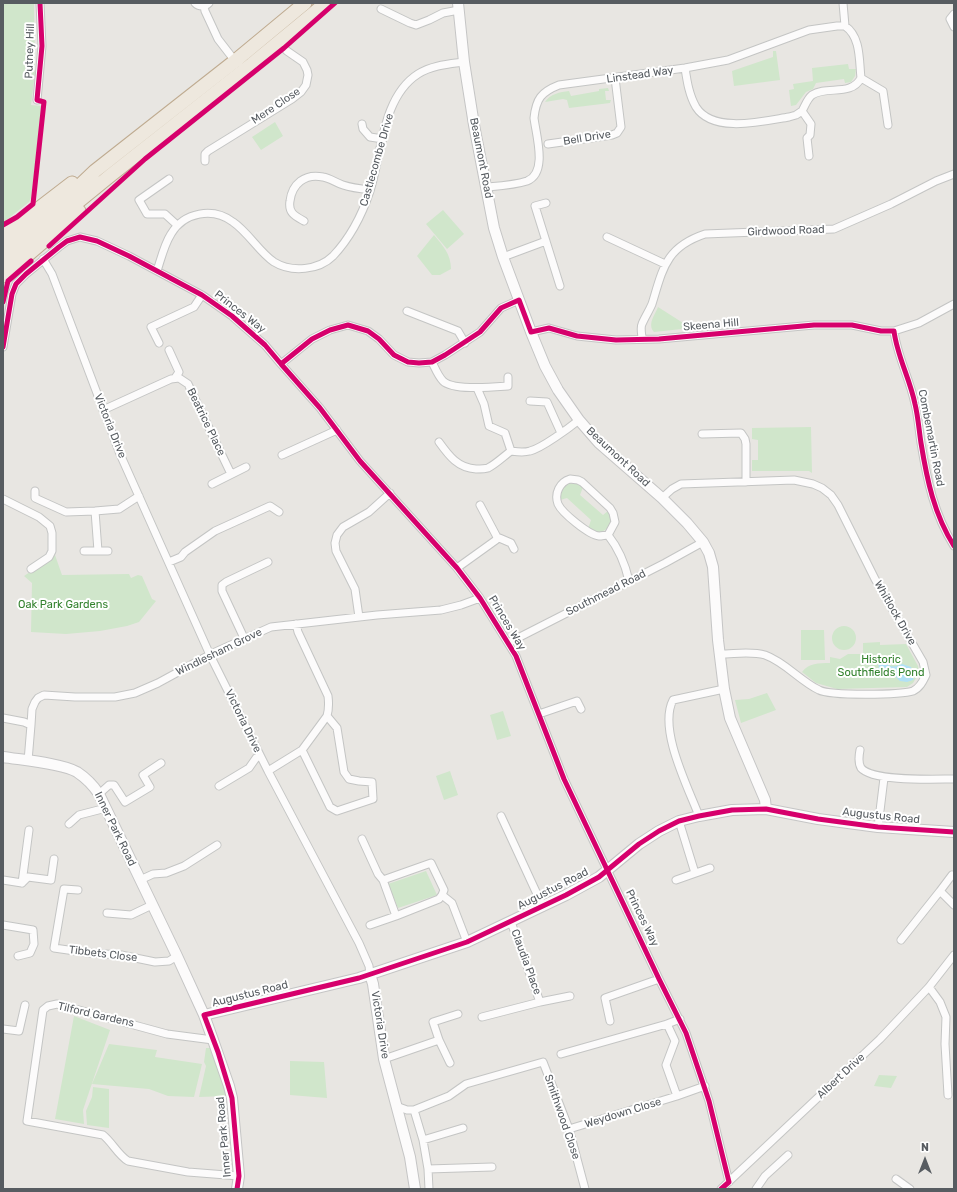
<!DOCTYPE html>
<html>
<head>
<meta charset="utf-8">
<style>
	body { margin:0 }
	#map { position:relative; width:957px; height:1192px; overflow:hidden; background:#e8e6e2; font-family:Rubik,sans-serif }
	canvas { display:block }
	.frame { position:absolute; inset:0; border:4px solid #575c61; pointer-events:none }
	.north { position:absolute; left:905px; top:1140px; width:40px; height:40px; -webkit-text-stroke:3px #fff; paint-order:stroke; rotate:0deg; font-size:11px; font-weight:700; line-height:16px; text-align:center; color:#575c61 }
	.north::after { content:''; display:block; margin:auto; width:14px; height:18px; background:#575c61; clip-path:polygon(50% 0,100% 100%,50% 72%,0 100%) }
</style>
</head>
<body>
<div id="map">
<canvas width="957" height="1192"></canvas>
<div class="frame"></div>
<div class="north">N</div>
</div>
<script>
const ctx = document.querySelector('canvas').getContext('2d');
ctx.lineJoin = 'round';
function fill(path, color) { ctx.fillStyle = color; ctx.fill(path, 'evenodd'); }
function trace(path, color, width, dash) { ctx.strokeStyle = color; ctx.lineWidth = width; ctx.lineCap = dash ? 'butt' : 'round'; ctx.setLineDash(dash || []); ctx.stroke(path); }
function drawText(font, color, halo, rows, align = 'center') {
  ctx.font = font + ' Rubik,sans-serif'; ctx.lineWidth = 4; ctx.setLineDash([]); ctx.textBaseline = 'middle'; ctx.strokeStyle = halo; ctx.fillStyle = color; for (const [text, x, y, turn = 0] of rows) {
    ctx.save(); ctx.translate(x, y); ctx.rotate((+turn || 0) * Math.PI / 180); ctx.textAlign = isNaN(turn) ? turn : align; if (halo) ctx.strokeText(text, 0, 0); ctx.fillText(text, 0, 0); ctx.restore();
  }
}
fill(new Path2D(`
	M3 3H34L35 74 31 105 42 106 31 198 29 202 10 217 13 223 3 231Z
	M773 51H776L780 80 734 86 732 71 773 57Z
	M848 64 849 69H856L855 76 851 82 845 83 844 79 816 83 813 89 806 92 796 105 791 106 789 90 794 89 793 84 813 81 812 68Z
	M608 88 609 91H605L606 100H611L610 103 569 108 567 100 563 99 545 102C550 94 560 92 569 91L571 96 599 91V89Z
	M275 122 283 136 261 150 252 137Z
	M443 210 464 234 447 249 426 224Z
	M434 235C443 246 451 254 451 269L440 275H432L417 256Z
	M658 307 691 328 654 332C647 324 655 315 658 307Z
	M811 427 812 473 809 471H752V460H758V440L752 439V428Z
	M568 483 579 484 583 487 580 495 603 515 609 510 612 522 608 528 600 533 588 529 591 520 567 498 560 500 561 489Z
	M55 555 62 575 129 574 131 578 138 575 142 576 152 599 156 601 139 622 127 626 100 631 66 634 31 632 32 583 24 576Z
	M832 638a12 12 0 1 1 24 0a12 12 0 1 1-24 0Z
	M801 630H824L825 660H801Z
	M880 642V645L906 644 918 666 919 673 913 683 907 687 837 689 816 683 802 672C809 663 818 663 830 663V657L840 659 848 654H863V643Z
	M767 693 776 710 741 723 735 700 749 699Z
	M503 711 511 736 497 740 490 715Z
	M450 771 458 795 444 800 436 776Z
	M426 871 437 895 398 908 388 884Z
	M74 1016 110 1030 83 1110 84 1124 55 1119Z
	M109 1044 157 1050 155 1057 202 1064 194 1097 168 1096 149 1089 92 1084Z
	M206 1048H212L227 1096 199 1097 206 1066 204 1062Z
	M290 1061 324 1062 327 1098 290 1095Z
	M879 1075 897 1076 891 1088 874 1086Z
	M93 1087 109 1089V1128L87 1125 86 1111 92 1097Z`), '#d0e6cb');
fill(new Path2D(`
	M879 655 883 657C886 668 894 668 902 664L911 667 914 674 913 680 907 682 900 681C894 676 892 668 882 668L879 672 868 676 877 670 879 667 876 656Z`), '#b2e1f6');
const street = new Path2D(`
	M195 3C199 7 205 7 209 3
	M204 6 205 11 218 39 235 61
	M381 9 410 23 416 25 429 20 443 13 459 10
	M954 14 950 19 954 27
	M685 68C687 81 689 95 696 107 713 134 764 121 789 117L796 115 802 111 811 124 810 135 807 138 809 156
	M861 78 883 91 888 125
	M37 100 42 46 40 3
	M802 111C805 106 807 99 812 95 827 85 851 97 861 78 859 60 861 37 845 26
	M362 124 363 129 370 137 383 139
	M548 144 612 135 617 133 621 127 615 78
	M205 161V154L208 151 292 99 301 92 306 85 308 75 307 70 303 62 287 51 278 42
	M169 179 139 200 147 214H165L177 225
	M487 187C499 186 515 185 527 181 548 173 536 135 534 118 536 99 541 92 559 85L685 68 728 60 809 30 837 26H845L843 3
	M546 203 535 206 560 286
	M304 221C295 216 288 213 290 201 292 184 305 173 323 177 330 178 336 183 343 185 352 188 361 189 370 190
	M607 237 665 264
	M503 257 546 241
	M43 259 52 274 120 454 210 655 268 771 359 943 369 966 370 974
	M157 271C161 259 164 245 171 234 184 212 213 207 233 222 248 232 260 253 274 262 292 273 319 270 333 256 351 237 362 215 370 191 382 153 382 97 418 74 432 65 449 64 464 62
	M407 311 458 331 465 343
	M894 331C897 356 910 379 915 404 918 416 919 430 921 443 927 480 934 514 954 546
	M531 332 549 328 577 336 616 340 659 339 814 325H852L881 331H894L919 323 954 304
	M642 339C642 334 640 328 642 324 645 317 649 311 652 304 663 268 666 247 705 234L834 229 891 204 936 181 954 174
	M159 343 151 327 194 307 202 295
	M3 347 12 294 16 284 26 274 59 247 67 241 80 237 97 241 129 256 202 295 232 316 265 345 281 364 320 408 360 461 457 568 480 598 516 656 564 779 659 979 686 1033 709 1101 729 1182
	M169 350 179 372 175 378
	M432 362C435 368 438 376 443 381 453 391 494 387 508 386V377
	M281 364 312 339 330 330 348 325 368 331 379 339 394 355 408 362 419 363 432 362 445 355 480 332 501 308 519 300
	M477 388 484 404 489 426 505 433 511 451
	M530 401 547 402 561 433
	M103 410 171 379 179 378 188 384 231 474
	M702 434 741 433 745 439 746 444V482
	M439 442C449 456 458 468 476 469 479 469 485 469 488 468 496 464 504 456 511 451 518 452 523 453 530 451 542 448 569 428 579 420
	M282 455 337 430
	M570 479 578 480 582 482 610 508 613 513 615 522 608 535C605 535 602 536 599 536 589 535 562 513 558 504 554 493 560 482 570 479Z
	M212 484 246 467
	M35 491V498L66 512 95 511 119 509 139 496
	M662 498 672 489 681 484 794 480 813 484 822 488 831 495 838 505 875 579 923 662 926 675C923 681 920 688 913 691 901 695 830 696 819 690 800 681 785 662 765 655 751 651 735 654 720 654
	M3 499 39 517 50 526 52 533V551L49 557 31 569
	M480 505 497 537
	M95 511 98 551
	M608 535C619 549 625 563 629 581
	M84 551H108
	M169 562 181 557 185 552 215 531 270 506 279 512
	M457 568 496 540 497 537 511 543 514 549
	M359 617 355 589 336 551 335 543 337 535 343 527 369 512 390 493
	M244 638 222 591V585L226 582 268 562
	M508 643 665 563 703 542
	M539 714 577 701 581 709
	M3 718 24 722 31 725 32 709 35 702 38 698 44 695 75 697H115L135 693 158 683 213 653 271 627 377 615 441 610 461 605 480 598
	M302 750 330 807 337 811 373 799 372 782 359 781 349 779 344 772 337 728 327 716
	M860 750C859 755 858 763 861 768 873 782 935 779 954 779
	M28 761 31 725
	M268 771 302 750 327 716C329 709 329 704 328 696L298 632 296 624
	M219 786 249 768 256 758 260 756
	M99 794 109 785H114L125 802 150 787 143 775 161 763
	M501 816 543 907
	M699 816C688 787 658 729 673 700L724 689
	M679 821 695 873
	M69 824 79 815 106 808
	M878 827 884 778
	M362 839 378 874 383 880 431 863 444 890 442 895 452 903 467 942
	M3 880 22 883 29 830
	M140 880 153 874 166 873 184 866 217 845
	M383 880 396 916 439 899 442 895
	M676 880 710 868
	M22 883 28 877 51 880 54 859
	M78 890 64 889 54 948 89 953 121 955 155 962 169 961 177 956
	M940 891 952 875
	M107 913 131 915 152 905
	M3 925 33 930 34 944 30 953 18 956
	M370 925 396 916
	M901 940 940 891 954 905
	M929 987 940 1002 946 1017 945 1044 948 1095
	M540 1002 570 996
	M482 1017 540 1002 511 922
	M610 1021 605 998 659 979
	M667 1024 675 1041 666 1065 677 1096 705 1086
	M3 1029 19 1031 25 1005
	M213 1040 167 1034 57 1004 48 1006 43 1010 27 1121 103 1135C112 1142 118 1155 128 1161L188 1172 239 1176
	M561 1054 667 1024 680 1019
	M384 1059 439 1040
	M450 1063 439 1040 433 1022 458 1014
	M396 1106 407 1110H414
	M463 1128 423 1140 414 1110 449 1096 466 1084 543 1062 569 1129 585 1189
	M569 1129 677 1096
	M423 1140 428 1169 429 1189
	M428 1169 492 1167
	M896 1179 910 1189
	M721 1189 880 1039 929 987 954 955
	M756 1189 765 1176 788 1155`);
const secondary = new Path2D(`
	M458 3 464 62 474 125 494 228 503 257 531 332 545 366 558 390 579 420 599 443 662 498 687 523 703 542 709 553 713 567 718 640 724 689 730 718 765 800 766 809
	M3 757C22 760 61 763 77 772 86 778 93 785 99 794L177 956 204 1015 213 1040 229 1086 232 1098 239 1176 237 1189
	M370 974 373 984 384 1059 410 1157 415 1189
	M204 1015 359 978 467 942 566 895 599 877 639 844 659 831 679 821 699 816 732 810 766 809 818 819 878 827 954 832`);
const highway = new Path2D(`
	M3 236 72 183
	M3 250 73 192 95 171 235 61 305 3
	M3 263 111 175 252 64 326 3
	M3 276 79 211`);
trace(street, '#c4c5c4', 9);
trace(secondary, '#c5c5c5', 12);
trace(highway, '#bfab90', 15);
trace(street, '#fcfbfb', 7);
trace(secondary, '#fcfbfb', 10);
trace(highway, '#eee8de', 13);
trace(new Path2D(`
	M3 225 17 217 33 204 44 102 37 100 42 46 40 3
	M49 246 145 159 284 48 335 3
	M3 302 8 281 31 261
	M3 347 12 294 16 284 26 274 59 247 67 241 80 237 97 241 129 256 202 295 232 316 265 345 281 364 320 408 360 461 457 568 480 598 516 656 564 779 659 979 686 1033 709 1101 729 1182 721 1189
	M281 364 312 339 330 330 348 325 368 331 379 339 394 355 408 362 419 363 432 362 445 355 480 332 501 308 519 300 531 332 549 328 577 336 616 340 659 339 814 325H852L881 331H894C897 356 910 379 915 404 918 416 919 430 921 443 927 480 934 514 954 546
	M237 1189 239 1176 232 1098 218 1052 204 1015 359 978 467 942 566 895 599 877 639 844 659 831 679 821 699 816 732 810 766 809 818 819 878 827 954 832`), '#d6006c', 5);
drawText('11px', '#575c61', '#fff', [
	["Putney Hill",30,51,-88],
	["Linstead Way",640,75,-8],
	["Mere Close",276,106,-34],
	["Bell Drive",587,138,-9],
	["Beaumont Road",481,158,79],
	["Castlecombe Drive",377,160,-74],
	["Girdwood Road",786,231,-2],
	["Princes Way",240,312,38],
	["Skeena Hill",711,325,-5],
	["Beatrice Place",206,422,64],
	["Victoria Drive",110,426,68],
	["Combemartin Road",931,438,79],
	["Beaumont Road",618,457,43],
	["Southmead Road",606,593,-27],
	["Whitlock Drive",895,613,60],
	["Princes Way",507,623,59],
	["Windlesham Grove",219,652,-26],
	["Victoria Drive",243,721,64],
	["Augustus Road",881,816,6],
	["Inner Park Road",115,829,64],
	["Augustus Road",553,889,-27],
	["Princes Way",642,918,64],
	["Tibbets Close",103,954,7],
	["Claudia Place",526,962,70],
	["Augustus Road",250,994,-14],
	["Tilford Gardens",96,1015,13],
	["Victoria Drive",380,1025,81],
	["Albert Drive",841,1076,-43],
	["Weydown Close",623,1113,-17],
	["Smithwood Close",562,1117,71],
	["Inner Park Road",224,1137,-95]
]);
drawText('11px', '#33822e', '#fff', [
	["Oak Park Gardens",63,605],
	["Historic",881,660],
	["Southfields Pond",881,673]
]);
</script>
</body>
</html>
